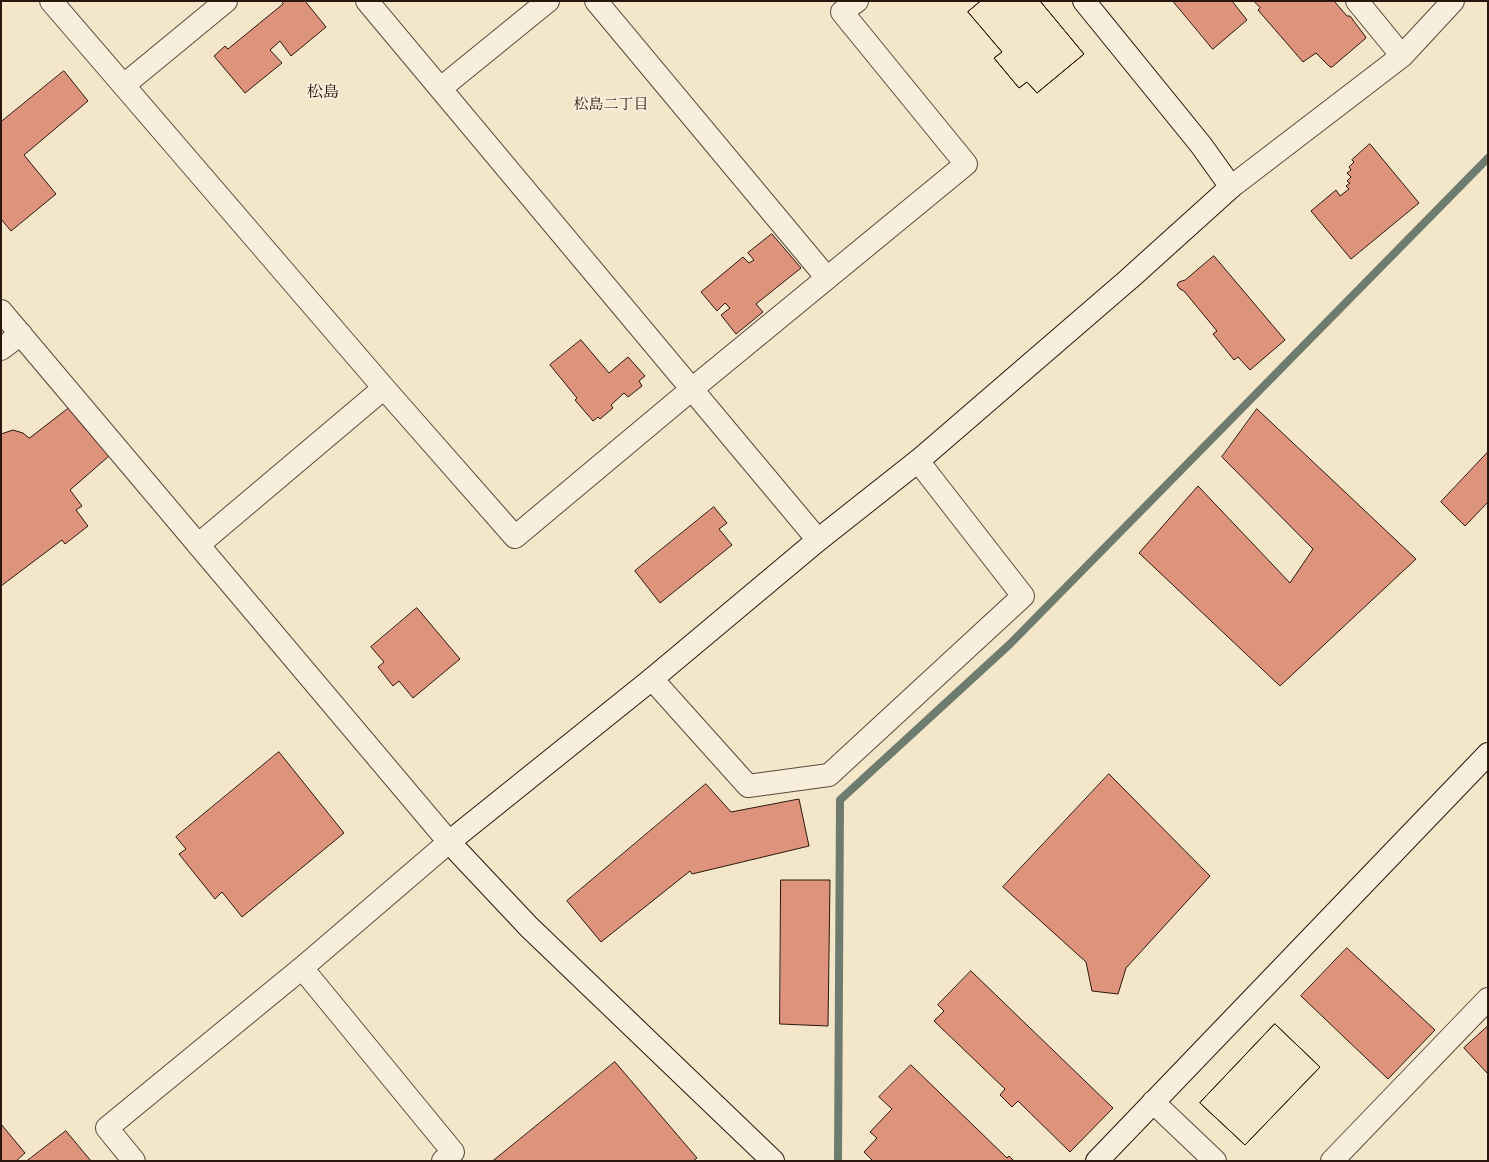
<!DOCTYPE html>
<html>
<head>
<meta charset="utf-8">
<style>
	body { margin:0 }
	#map { position:relative; width:1489px; height:1162px; overflow:hidden; background:#f3e6c9; font-family:"IM FELL DW Pica",serif }
	canvas { display:block }
	.frame { position:absolute; inset:0; border:2px solid #29160e; pointer-events:none }
</style>
</head>
<body>
<div id="map">
<canvas width="1489" height="1162"></canvas>
<div class="frame"></div>
</div>
<script>
const ctx = document.querySelector('canvas').getContext('2d');
ctx.lineJoin = 'round';
function trace(path, color, width, dash) { ctx.strokeStyle = color; ctx.lineWidth = width; ctx.lineCap = dash ? 'butt' : 'round'; ctx.setLineDash(dash || []); ctx.stroke(path); }
function fill(path, color) { ctx.fillStyle = color; ctx.fill(path, 'evenodd'); }
function drawText(font, color, halo, rows, align = 'center') {
  ctx.font = font + ' "IM FELL DW Pica","Noto Serif JP",serif'; ctx.lineWidth = 4; ctx.setLineDash([]); ctx.textBaseline = 'middle'; ctx.strokeStyle = halo; ctx.fillStyle = color; for (const [text, x, y, turn = 0] of rows) {
    ctx.save(); ctx.translate(x, y); ctx.rotate((+turn || 0) * Math.PI / 180); ctx.textAlign = isNaN(turn) ? turn : align; if (halo) ctx.strokeText(text, 0, 0); ctx.fillText(text, 0, 0); ctx.restore();
  }
}
trace(new Path2D(`
	M838 1161 840 800 1010 644 1488 158`), '#6e7c70', 8);
const building = new Path2D(`
	M282 1H305L326 27 291 56 280 41 270 50 282 63 245 93 214 56 225 46 228 49 283 4Z
	M981 1H1040L1084 54 1037 93 1027 82 1019 88 994 58 1002 52 968 12Z
	M981 1H1040L1084 54 1037 93 1027 82 1019 88 994 58 1002 52 968 12Z
	M1173 1H1232L1247 20 1213 49Z
	M1254 1H1334L1347 16H1350L1365 36 1366 38 1332 67H1330L1316 53 1303 62 1258 10 1260 8Z
	M64 71 88 101 24 155 56 194 11 231 1 219V122Z
	M1370 144 1419 203 1351 259 1311 211 1336 190 1340 196 1349 189 1346 186 1350 183 1347 181 1351 177 1347 173 1351 170 1349 167 1354 162 1352 160Z
	M772 234 801 268 756 304 763 312 736 334 721 315 730 308 725 303 717 311 701 292 743 257 749 263 754 260 748 253Z
	M1214 256 1285 340 1250 370 1238 357 1234 360 1213 334 1217 331 1184 291 1180 289 1177 285 1179 282 1185 280Z
	M581 340 609 373 628 357 645 376 639 381 642 386 628 397 624 393 611 405 613 408 600 419 598 417 593 421 575 400 577 398 550 365Z
	M69 408 86 430 94 423 107 438 99 444 109 456 70 490 82 506 76 510 88 526 65 544 62 540 1 586V434L13 430 23 433 29 438Z
	M1257 409 1416 559 1280 686 1139 553 1198 486 1290 583 1313 549 1222 457Z
	M1488 452V502L1465 526 1441 502Z
	M714 507 727 523 719 529 732 545 660 603 635 571Z
	M417 608 460 659 413 698 399 681 393 686 378 667 384 662 371 647Z
	M279 752 344 833 242 917 222 892 215 899 179 854 186 849 176 837Z
	M1109 774 1210 876 1126 968 1118 994 1092 991 1086 962 1003 887Z
	M706 784 731 812 799 799 809 846 692 874 690 871 601 942 567 901Z
	M781 880H830L828 1026 780 1024Z
	M1347 948 1435 1030 1388 1079 1301 996Z
	M971 971 1113 1108 1070 1152 1018 1101 1012 1107 1000 1095 1005 1089 934 1021 944 1011 938 1005Z
	M1275 1024 1320 1067 1245 1145 1200 1103Z
	M1275 1024 1320 1067 1245 1145 1200 1103Z
	M1488 1026V1074L1464 1048Z
	M615 1062 697 1158 693 1161H493Z
	M911 1065 1007 1158 1009 1156 1014 1161H873L864 1152 877 1138 870 1132 892 1109 879 1097Z
	M1 1124 25 1153 16 1161H1Z
	M66 1131 91 1161H27Z`);
fill(building, '#de947c');
trace(building, '#29160e', 1);
const street = new Path2D(`
	M51 1 384 388 515 537 692 389 966 164 842 12 857 1
	M367 1 818 540
	M596 1 827 278
	M1402 56 1453 1
	M124 85 226 1
	M441 88 548 1
	M1231 187 1402 56 1357 1
	M1 311 449 842 302 968 453 1152 443 1161
	M1 349 21 334
	M198 545 384 388
	M652 679 748 786 829 775 1023 596 918 461
	M1153 1102 1215 1161
	M134 1161 107 1128 302 968
	M1332 1161 1488 999`);
const secondary = new Path2D(`
	M773 1161 529 927 449 842 652 679 818 540 918 461 1129 279 1231 187 1201 145 1084 1
	M1097 1161 1488 754`);
trace(street, '#5c4a3d', 24);
trace(secondary, '#29160e', 24);
trace(street, '#f7efdc', 22);
trace(secondary, '#f7efdc', 22);
drawText('15px', '#29160e', '#f7efdc', [
	["松島二丁目",611,106]
]);
drawText('16px', '#29160e', '#f7efdc', [
	["松島",323,94]
]);
</script>
</body>
</html>
